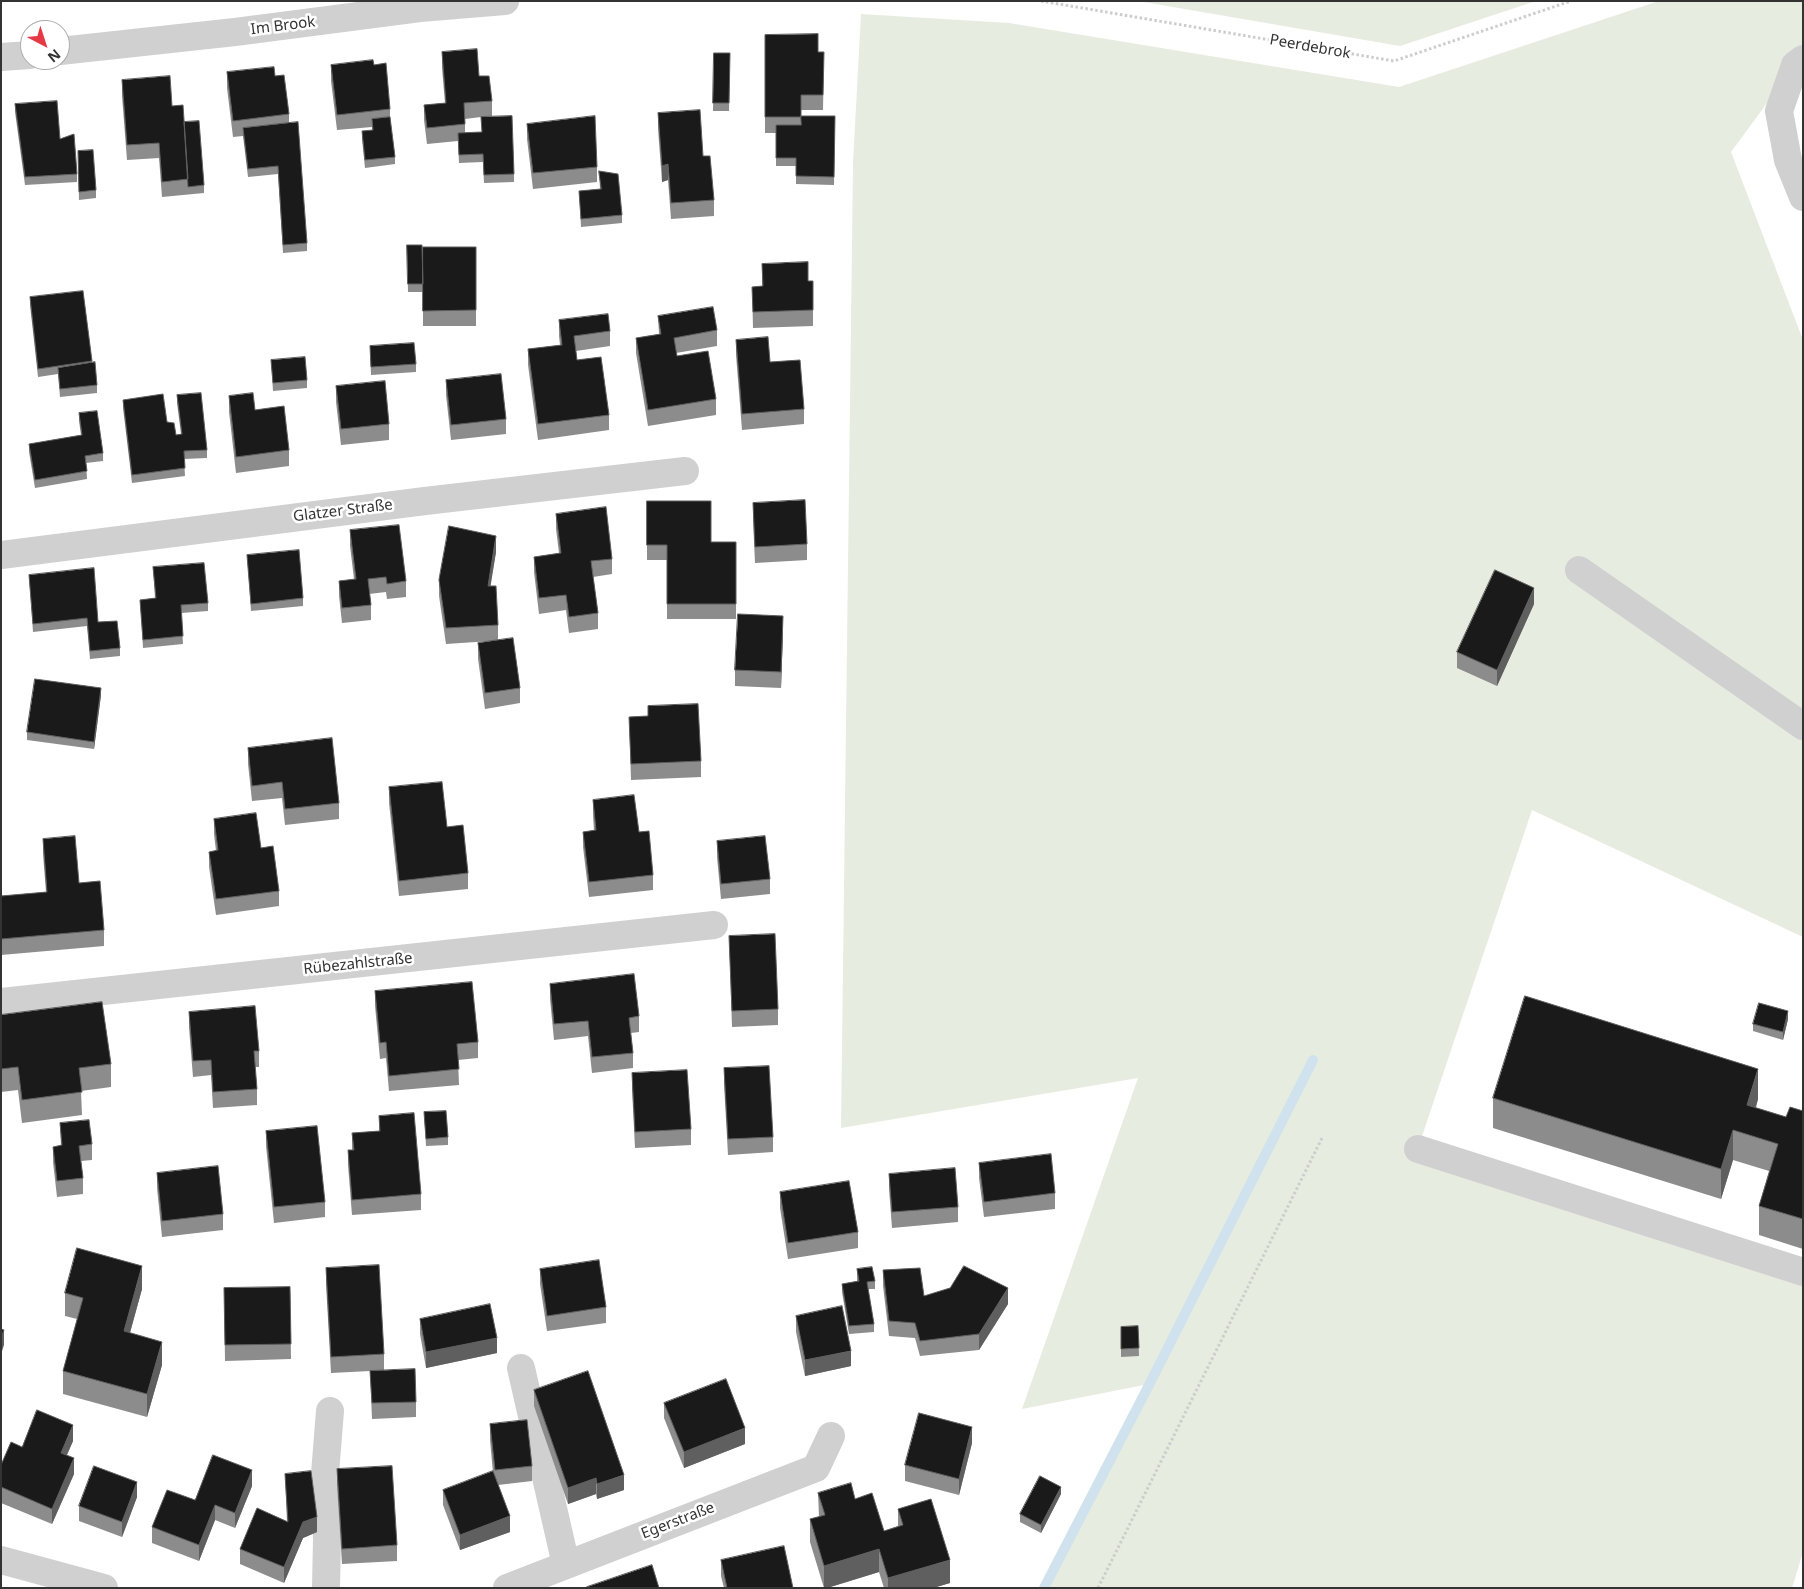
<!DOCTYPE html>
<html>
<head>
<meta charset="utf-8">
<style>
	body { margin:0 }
	#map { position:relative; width:1804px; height:1589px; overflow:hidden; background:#fff; font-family:"Noto Sans",sans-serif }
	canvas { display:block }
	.frame { position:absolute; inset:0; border:2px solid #333; pointer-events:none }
	.north { position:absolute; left:20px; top:20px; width:50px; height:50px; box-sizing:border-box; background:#fff; border:1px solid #adadad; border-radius:50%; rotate:140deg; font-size:14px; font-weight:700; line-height:20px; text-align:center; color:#333 }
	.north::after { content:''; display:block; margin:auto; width:18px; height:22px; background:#e63946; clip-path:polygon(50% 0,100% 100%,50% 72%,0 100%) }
</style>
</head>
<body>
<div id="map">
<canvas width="1804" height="1589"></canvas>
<div class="frame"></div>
<div class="north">N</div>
</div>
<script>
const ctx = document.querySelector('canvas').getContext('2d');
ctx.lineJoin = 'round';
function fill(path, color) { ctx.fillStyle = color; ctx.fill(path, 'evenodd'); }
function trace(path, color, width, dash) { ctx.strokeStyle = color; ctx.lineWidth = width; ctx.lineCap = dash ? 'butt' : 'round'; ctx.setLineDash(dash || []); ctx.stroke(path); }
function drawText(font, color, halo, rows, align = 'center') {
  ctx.font = font + ' "Noto Sans",sans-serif'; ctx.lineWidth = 5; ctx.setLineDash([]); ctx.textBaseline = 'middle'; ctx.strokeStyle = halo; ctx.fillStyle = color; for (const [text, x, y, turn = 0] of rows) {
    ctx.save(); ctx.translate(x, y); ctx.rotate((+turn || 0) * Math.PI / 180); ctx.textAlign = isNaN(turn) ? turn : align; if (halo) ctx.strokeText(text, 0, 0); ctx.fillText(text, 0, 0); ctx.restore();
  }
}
fill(new Path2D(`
	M1138 1H1536L1400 46Z
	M1659 1H1803V61L1795 65 1731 152 1803 340V937L1532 810 1418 1148 1803 1272V1552L1792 1588H1044L1149 1384 1022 1409 1138 1078 841 1128 853 163 861 14 1009 23 1399 87Z`), '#e6ecdf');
trace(new Path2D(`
	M1044 1588 1150 1383 1313 1060`), '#cfe2ee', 10);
trace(new Path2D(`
	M1041 1 1394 61 1571 1
	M1098 1588 1323 1136`), '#cdcdcd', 3, [2.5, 2.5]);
trace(new Path2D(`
	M60 51 235 32 420 8 505 1
	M1 57 30 55
	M1803 59 1795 65 1779 111 1788 160 1803 197
	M1 555 425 501 685 471
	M1579 570 1803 726
	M1 1002 714 925
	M1418 1149 1803 1272
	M521 1368 566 1565
	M1 1560 104 1588
	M326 1588 327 1539 324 1486 330 1411
	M507 1588 816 1468 831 1436`), '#d0d0d0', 28);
fill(new Path2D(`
	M765 35 818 52H824L823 110H801V125L835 116 834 185 796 184V166H776V133H765Z
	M442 52 479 76 492 101V116L481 117 514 174V182L484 183 483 162 459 163 458 141 427 144 424 120V105L445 103 442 68ZM481 117 482 132 465 133V119Z
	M714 53H730L729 111H713Z
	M331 65H374L390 109V117L395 157V164L365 168 362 139V131H372V127L337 130 331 81Z
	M227 72 275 76 289 114V123L307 243V251L283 253 278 174 248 177 243 136 233 137 227 88Z
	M122 80 172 106 184 122 204 185V193L162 197 159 158 127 160 122 96Z
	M15 104 60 139 77 174V182L25 185 15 112Z
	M658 113 703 156 714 200V216L671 219 668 180 662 182 658 129Z
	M527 124 597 167V182L533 189 527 139Z
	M78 159 96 190V198L79 200Z
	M599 171 622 215V223L581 227 579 191 600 189Z
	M407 245 423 281 476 247V326H423V292H408Z
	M762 264 808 281 813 310V326L753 328 752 287 762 286Z
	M83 291 92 362 97 385V393L60 397 58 374 38 377 30 305V297Z
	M658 316 717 330V346L676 353 677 356 716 399V415L648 426 636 353V338L659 334Z
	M559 320 610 331V346L576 351 577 360 609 415V430L538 440 528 365V349L560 345 559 336Z
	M736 340 770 362 804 409V424L742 430 736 355Z
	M370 346 416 364V372L371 375Z
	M271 360 307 380V388L273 391Z
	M446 380 506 419V434L451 440 446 395Z
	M336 386 389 424V440L341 445 336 402Z
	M177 395 207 450V458L184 459 185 476 132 483 123 408V400L167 422 176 435 181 434 177 403Z
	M229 396 255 410 289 450V466L236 473 229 412Z
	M79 413 103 453V461L86 463 87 479 35 488 29 452V444L81 435 79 421Z
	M647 501 711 542H736V619H667V560H647Z
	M753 503 807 544V560L755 563 753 519Z
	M556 514 612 559V574L593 577 598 613V629L569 633 566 610 539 614 534 572V557L559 553 556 529Z
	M350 530 406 581V597L387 599 386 592 369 594 371 605V620L342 623 339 596V581L354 579 350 546Z
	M496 552 490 586 498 625V640L520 688V703L485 709 478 659V643L491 641 446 644 439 596V580Z
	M247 555 303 598V606L251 611Z
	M153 567 208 603V611L181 613 183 644 143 648 140 600 155 598Z
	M29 575 98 622 120 648V656L90 659 87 626 33 632Z
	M1534 604 1497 686 1457 668V652Z
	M783 632 781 688 735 686V670Z
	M101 695 94 749 27 740V732Z
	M648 706 701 761V777L631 780 629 717 648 716Z
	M248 748 339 803V819L285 825 282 798 252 801 248 764Z
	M389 787 447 827 468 873V889L399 896 389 803Z
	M593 800 639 832 653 875V890L589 897 583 847V832L594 831 593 815Z
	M214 819 261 848 279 891V906L216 915 209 867V852L216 851 214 834Z
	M43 839 79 883 104 930V946L1 955V896L46 892 43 854Z
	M717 841 770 879V894L721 899 717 857Z
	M729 936 778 1009V1025L732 1027Z
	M550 984 639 1016V1032L631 1033 633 1053V1068L592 1073 588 1036 554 1040 550 999Z
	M375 991 478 1042V1058L458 1060 459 1085 389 1091 386 1058 380 1059 375 1006Z
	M189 1012 259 1051V1067H255L257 1089V1105L213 1108 211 1075 193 1077 189 1028Z
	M1 1015 111 1064V1087L81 1091 82 1115 22 1123 18 1090 1 1092Z
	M1788 1019 1783 1040 1753 1031V1024Z
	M724 1068 773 1137V1152L728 1155 724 1084Z
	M632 1073 691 1129V1145L635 1148 632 1089Z
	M1493 1098 1758 1099 1756 1108 1786 1117 1803 1111V1249L1759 1235V1206L1769 1171 1733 1160 1721 1199 1493 1128Z
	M424 1112 448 1137V1145L426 1146Z
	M379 1116 421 1194V1210L352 1215 348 1165V1150H352V1133L379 1131Z
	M60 1123 92 1144V1160L81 1161 83 1178V1194L57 1197 53 1162V1147L61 1146Z
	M266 1131 325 1202V1217L274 1223 266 1146Z
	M979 1163 1055 1193V1209L984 1217 979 1178Z
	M157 1173 223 1214V1230L162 1237 157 1188Z
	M889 1174 958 1207V1222L892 1228 889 1189Z
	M780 1192 858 1232V1248L788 1259 780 1208Z
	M326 1268 384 1354V1370L416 1402V1417L372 1419 370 1371 331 1373 326 1284Z
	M540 1269 606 1307V1323L547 1331 540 1284Z
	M857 1269 875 1281V1289H868L874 1324V1332L849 1334 842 1292V1284L857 1281Z
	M883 1270 924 1296 1008 1304 979 1350 920 1356 915 1338 889 1336 883 1286Z
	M290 1287 291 1359 225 1361 224 1288Z
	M142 1289 130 1333 162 1365 147 1417 63 1394V1371L77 1319 65 1316V1293Z
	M796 1316 851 1366 805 1376 796 1332Z
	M420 1319 497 1353 426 1368 420 1334Z
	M1138 1326 1139 1356 1121 1357V1327Z
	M534 1390 624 1490 597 1499 596 1494 568 1504 534 1406Z
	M664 1403 745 1444 684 1468 664 1418Z
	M490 1424 532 1466V1481L498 1485 510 1532 460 1550 443 1505V1490L493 1473 490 1440Z
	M73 1441 67 1455 74 1474 52 1524 1 1503V1465L22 1447Z
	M972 1443 959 1495 905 1481V1465Z
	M337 1469 397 1545V1561L342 1564 337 1485Z
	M285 1474 317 1532 303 1538 284 1583 240 1564V1549L287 1522Z
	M252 1486 235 1528 215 1520 199 1561 152 1543V1527L195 1500Z
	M818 1493 855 1499 884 1531 898 1526V1509L950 1583 933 1588H884L879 1572 827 1588H824L810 1542V1519L819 1517Z
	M1061 1494 1041 1533 1020 1522V1514Z
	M137 1497 122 1537 79 1521V1506Z
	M721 1560 793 1588H724L721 1576Z`), '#8c8c8c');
fill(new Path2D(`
	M668 164V180L662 182V166Z
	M496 536V552L488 602V586Z
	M1534 588V604L1497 686V670Z
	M783 616V632L781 688V672Z
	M101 688V695L94 749V742Z
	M1788 1011V1019L1783 1040V1032Z
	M1758 1069V1099L1747 1135V1105Z
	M1733 1130V1160L1721 1199V1169Z
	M142 1266V1289L124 1354V1331Z
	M1008 1288V1304L979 1350V1334Z
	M4 1330V1345L1 1354V1338Z
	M497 1338V1353L426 1368V1352Z
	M162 1342V1365L147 1417V1394Z
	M851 1351V1366L805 1376V1360Z
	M73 1425V1441L61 1468V1453Z
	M972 1427V1443L959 1495V1479Z
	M745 1428V1444L684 1468V1452Z
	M74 1458V1474L52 1524V1509Z
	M252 1470V1486L235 1528V1513Z
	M624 1475V1490L597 1499V1484Z
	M596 1478V1494L568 1504V1488Z
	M137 1482V1497L122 1537V1522Z
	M1061 1487V1494L1041 1533V1525Z
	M215 1505V1520L199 1561V1545Z
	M510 1516V1532L460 1550V1535Z
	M317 1517V1532L303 1538 284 1583V1567L303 1522Z
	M879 1549V1572L827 1588H824V1566Z
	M950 1560V1583L933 1588H888V1578Z`), '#5f5f5f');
const building = new Path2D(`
	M818 34V52H824L823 95H801V117H765V35Z
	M477 49 479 76H489L492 101 464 103 465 124 427 128 424 105 446 103 442 52Z
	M714 53H730L729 103H713Z
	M373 60 374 65 386 63 390 109 337 115 331 65Z
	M274 67 275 76 284 75 289 114 233 121 227 72Z
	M170 76 172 106 183 105 188 179 162 182 159 143 127 145 122 80Z
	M57 101 60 139 74 134 77 174 25 177 15 104Z
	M700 110 703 156H710L714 200 671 203 668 164 662 166 658 113Z
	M512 116 514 174 484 175 483 154 459 155 458 133 482 132 481 117Z
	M595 116 597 167 533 173 527 124Z
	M801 116H835L834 177 796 176V158H776V125H801Z
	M390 117 395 157 365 160 362 131 373 130 372 119Z
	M199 121 204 185 188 187 184 122Z
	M298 122 307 243 283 245 278 166 248 169 243 128Z
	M93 150 96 190 79 192 78 151Z
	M599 171 618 174 622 215 581 219 579 191 601 189Z
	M407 245H422L423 284H408Z
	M423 247H476V310L423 311Z
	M808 262V281H813V310L753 312 752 287 763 286 762 264Z
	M83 291 92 361 38 369 30 297Z
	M713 307 717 330 674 338 677 356 708 351 716 399 648 410 636 338 661 334 658 316Z
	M608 314 610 331 574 336 577 360 601 357 609 415 538 424 528 349 562 345 559 320Z
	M768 337 770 362 800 360 804 409 742 414 736 340Z
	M414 343 416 364 371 367 370 346Z
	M305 357 307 380 273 383 271 360Z
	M95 362 97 385 60 389 58 368Z
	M501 374 506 419 451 425 446 380Z
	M385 381 389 424 341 429 336 386Z
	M201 393 207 450 184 451 185 468 132 475 123 400 163 394 167 422 174 423 176 435 182 434 177 395Z
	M253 393 255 410 284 406 289 450 236 457 229 396Z
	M97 411 103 453 85 456 87 471 35 480 29 444 82 435 79 413Z
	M805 500 807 544 755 547 753 503Z
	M647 501H711V542H736V604H667V545H647Z
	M606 507 612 559 591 561 598 613 569 617 566 595 539 598 534 557 561 553 556 514Z
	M399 525 406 581 387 584 386 577 368 579 371 605 342 608 339 581 356 579 350 530Z
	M449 526 496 536 488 586H496L498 625 446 628 439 580Z
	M299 550 303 598 251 604 247 555Z
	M204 563 208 603 181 605 183 636 143 640 140 600 156 598 153 567Z
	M94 568 98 622 117 621 120 648 90 651 87 618 33 624 29 575Z
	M1495 570 1534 588 1497 670 1457 652Z
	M738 614 783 616 781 672 735 670Z
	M513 638 520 688 485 693 478 643Z
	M35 679 101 688 94 742 27 732Z
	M698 704 701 761 631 764 629 717 648 716V706Z
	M332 738 339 803 285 809 282 782 252 786 248 748Z
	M442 782 447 827 463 825 468 873 399 881 389 787Z
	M634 795 639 832 649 831 653 875 589 882 583 832 596 830 593 800Z
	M256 813 261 848 273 846 279 891 216 899 209 852 218 850 214 819Z
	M75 836 79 883 100 881 104 930 1 939V896L47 892 43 839Z
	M765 836 770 879 721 884 717 841Z
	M775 934 778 1009 732 1011 729 936Z
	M634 974 639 1016 629 1018 633 1053 592 1057 588 1021 554 1024 550 984Z
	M472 982 478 1042 457 1044 459 1069 389 1076 386 1042 380 1043 375 991Z
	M1525 996 1758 1069 1747 1105 1786 1117 1790 1107 1803 1111V1219L1759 1206 1778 1144 1733 1130 1721 1169 1493 1098Z
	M102 1002 111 1064 79 1068 82 1092 22 1100 18 1067 1 1069V1015Z
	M1759 1003 1788 1011 1783 1032 1753 1024Z
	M255 1006 259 1051H254L257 1089 213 1092 211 1060 193 1061 189 1012Z
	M769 1066 773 1137 728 1139 724 1068Z
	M687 1070 691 1129 635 1132 632 1073Z
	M446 1111 448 1137 426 1139 424 1112Z
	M414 1113 421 1194 352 1200 348 1150H354L352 1133 380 1131 379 1116Z
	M89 1120 92 1144 79 1146 83 1178 57 1181 53 1147 62 1145 60 1123Z
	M317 1126 325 1202 274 1207 266 1131Z
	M1051 1154 1055 1193 984 1202 979 1163Z
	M218 1166 223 1214 162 1221 157 1173Z
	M955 1168 958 1207 892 1212 889 1174Z
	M849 1181 858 1232 788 1243 780 1192Z
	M77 1248 142 1266 124 1331 162 1342 147 1394 63 1371 83 1298 65 1293Z
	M599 1260 606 1307 547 1316 540 1269Z
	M379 1265 384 1354 331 1357 326 1268Z
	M964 1266 1008 1288 979 1334 920 1341 915 1323 889 1321 883 1270 920 1268 924 1296 950 1288Z
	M872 1267 875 1281 867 1282 874 1324 849 1326 842 1284 859 1281 857 1269Z
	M290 1287 291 1344 225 1345 224 1288Z
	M490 1304 497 1338 426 1352 420 1319Z
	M842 1306 851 1351 805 1360 796 1316Z
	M1138 1326 1139 1348 1121 1349V1327Z
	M1 1329 4 1330 1 1338Z
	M415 1369 416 1402 372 1403 370 1371Z
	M588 1371 624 1475 597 1484 596 1478 568 1488 534 1390Z
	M726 1379 745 1428 684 1452 664 1403Z
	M37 1410 73 1425 61 1453 74 1458 52 1509 1 1487V1465L11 1442 22 1447Z
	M919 1413 972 1427 959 1479 905 1465Z
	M527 1420 532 1466 495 1470 490 1424Z
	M213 1455 252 1470 235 1513 215 1505 199 1545 152 1527 167 1490 195 1500Z
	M94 1466 137 1482 122 1522 79 1506Z
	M392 1466 397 1545 342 1549 337 1469Z
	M311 1471 317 1517 303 1522 284 1567 240 1549 257 1508 288 1522 285 1474Z
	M493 1471 510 1516 460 1535 443 1490Z
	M1040 1476 1061 1487 1041 1525 1020 1514Z
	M851 1483 855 1499 872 1493 884 1531 903 1525 898 1509 931 1499 950 1560 888 1578 879 1549 824 1566 810 1519 825 1515 818 1493Z
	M784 1546 793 1588H727L721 1560Z
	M652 1565 659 1588H588L587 1587Z`);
fill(building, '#1a1a1a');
trace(building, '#5f5f5f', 1);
drawText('15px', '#333', '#fff', [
	["Im Brook",283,26,-7],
	["Peerdebrok",1310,47,10],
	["Glatzer Straße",343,511,-7],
	["Rübezahlstraße",358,964,-6],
	["Egerstraße",678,1521,-21]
]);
</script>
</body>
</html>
